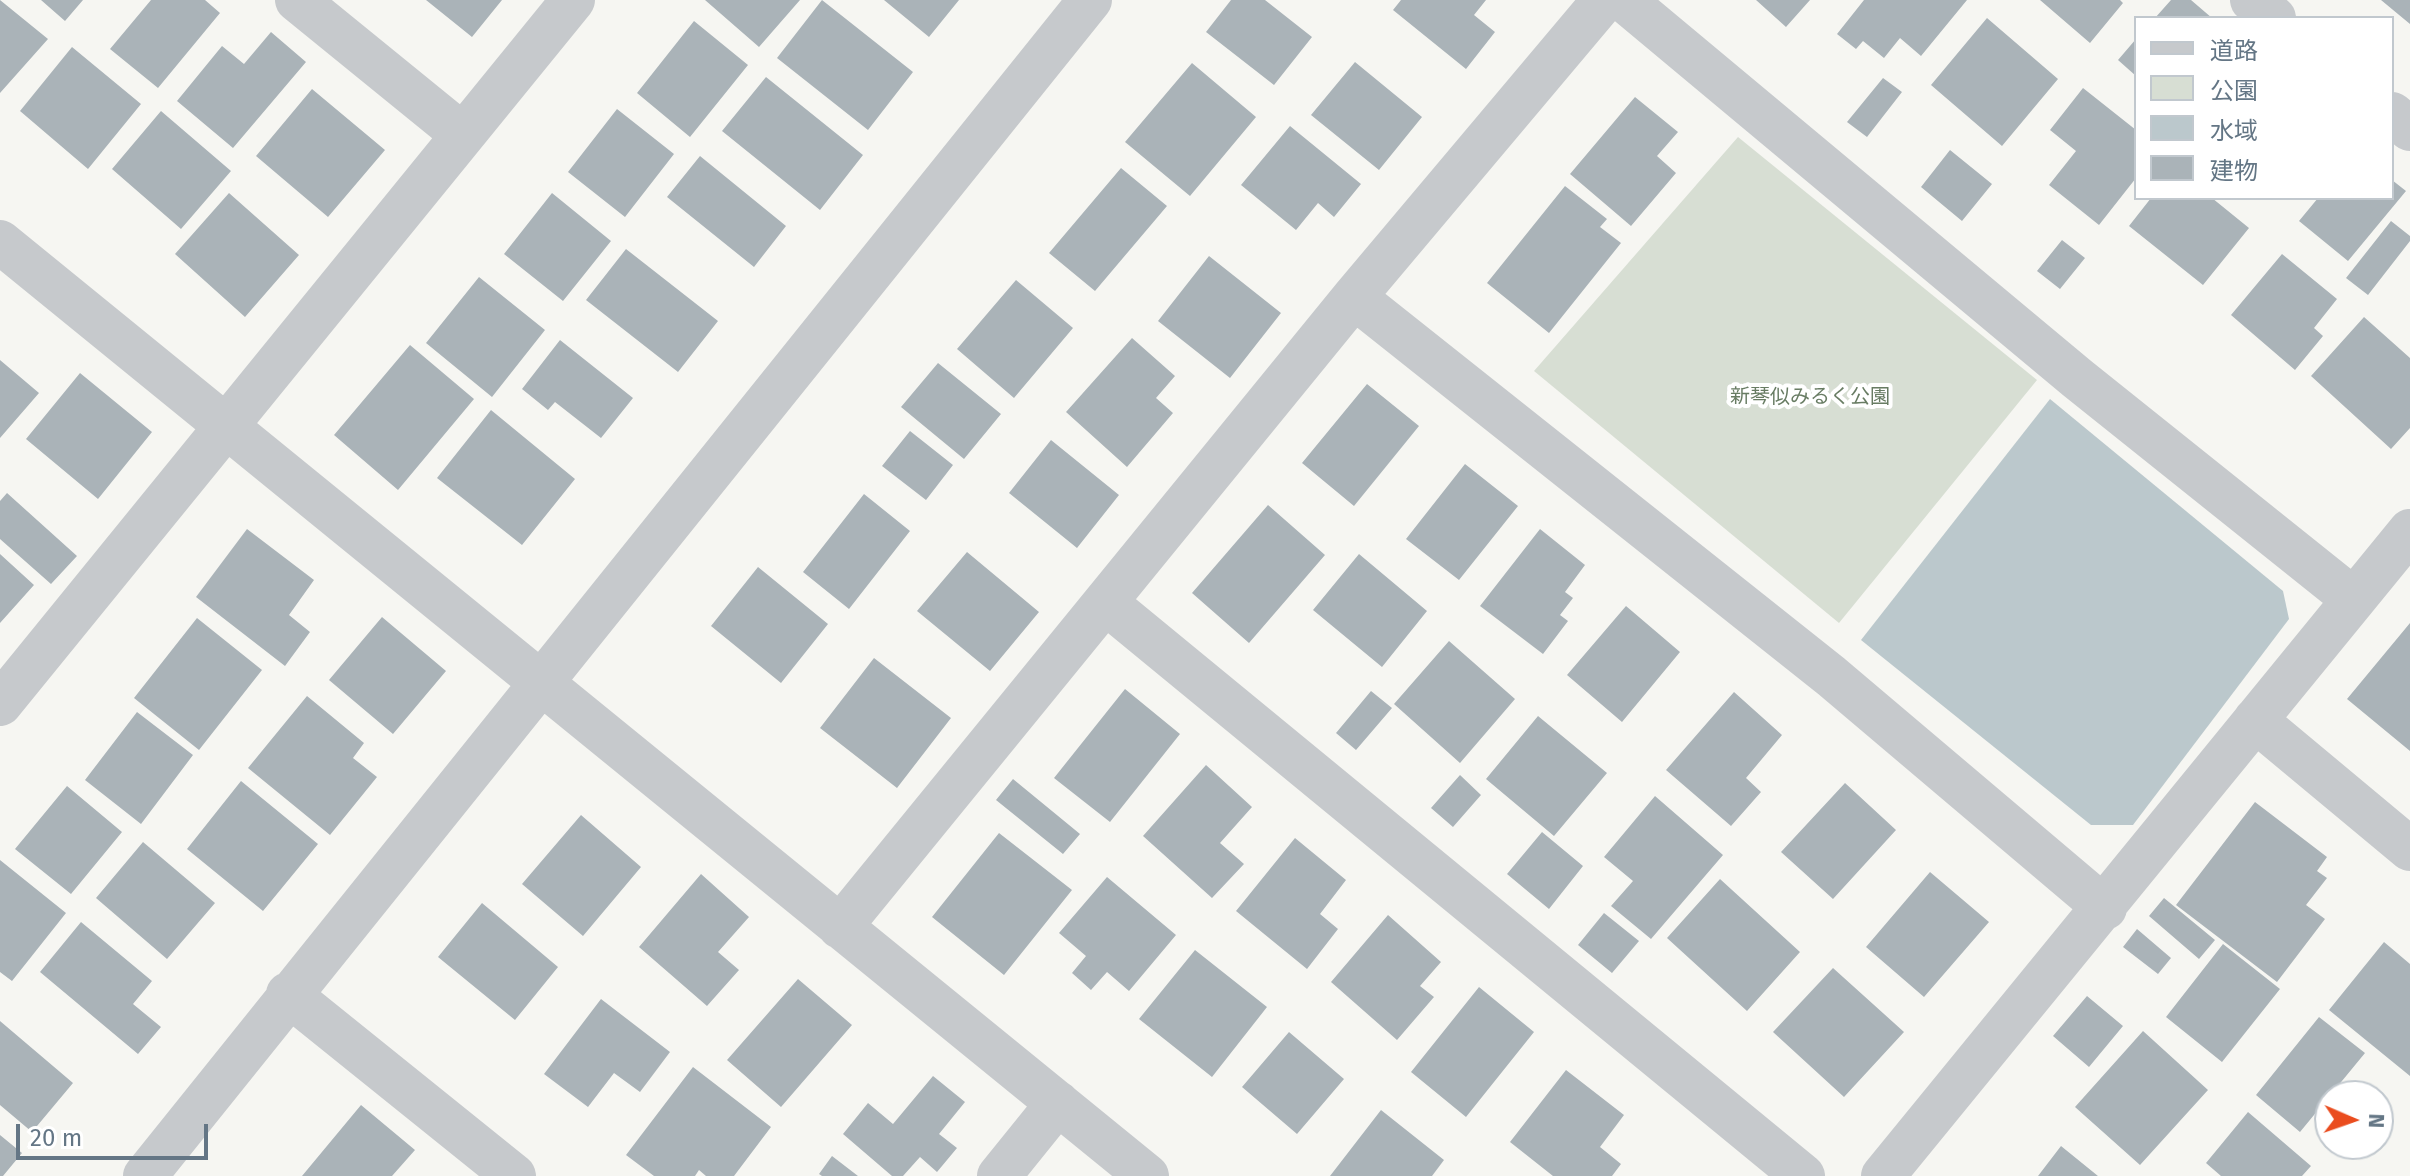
<!DOCTYPE html>
<html>
<head>
<meta charset="utf-8">
<style>
	body { margin:0 }
	#map { position:relative; width:2410px; height:1176px; overflow:hidden; background:#f6f6f2; font-family:"Fira Sans","Noto Sans JP",sans-serif }
	canvas { display:block }
	.legend { position:absolute; left:2134px; top:16px; width:260px; height:184px; box-sizing:border-box; background:#fff; border:2px solid #c1c8ce; margin:0; padding:10px 14px; list-style:none; font-size:24px; color:#647685 }
	.legend li { display:flex; align-items:center; gap:16px; height:40px }
	.legend b { width:40px; border:2px solid #c1c8ce }
	.north { position:absolute; left:2314px; top:1080px; width:80px; height:80px; box-sizing:border-box; background:#fff; border:2px solid #c1c8ce; border-radius:50%; rotate:92deg; font-size:22px; font-weight:700; line-height:32px; text-align:center; color:#647685 }
	.north::after { content:''; display:block; margin:auto; width:28px; height:36px; background:#ea4c1e; clip-path:polygon(50% 0,100% 100%,50% 72%,0 100%) }
	.scale { position:absolute; left:16px; top:1124px; width:192px; height:36px; box-sizing:border-box; border:4px solid #647685; border-top:0; padding-left:10px; font-size:24px; line-height:28px; white-space:nowrap; color:#647685; -webkit-text-stroke:6px #fff; paint-order:stroke }
</style>
</head>
<body>
<div id="map">
<canvas width="2410" height="1176"></canvas>
<ul class="legend">
<li><b style="height:10px;background:#c6c9cc"></b>道路</li>
<li><b style="height:22px;background:#d7ded3"></b>公園</li>
<li><b style="height:22px;background:#bbc8cc"></b>水域</li>
<li><b style="height:22px;background:#aab3b8"></b>建物</li>
</ul>
<div class="north">N</div>
<div class="scale">20 m</div>
</div>
<script>
const ctx = document.querySelector('canvas').getContext('2d');
ctx.lineJoin = 'round';
function fill(path, color) { ctx.fillStyle = color; ctx.fill(path, 'evenodd'); }
function trace(path, color, width, dash) { ctx.strokeStyle = color; ctx.lineWidth = width; ctx.lineCap = dash ? 'butt' : 'round'; ctx.setLineDash(dash || []); ctx.stroke(path); }
function drawText(font, color, halo, rows, align = 'center') {
  ctx.font = font + ' "Fira Sans","Noto Sans JP",sans-serif'; ctx.lineWidth = 8; ctx.setLineDash([]); ctx.textBaseline = 'middle'; ctx.strokeStyle = halo; ctx.fillStyle = color; for (const [text, x, y, turn = 0] of rows) {
    ctx.save(); ctx.translate(x, y); ctx.rotate((+turn || 0) * Math.PI / 180); ctx.textAlign = isNaN(turn) ? turn : align; if (halo) ctx.strokeText(text, 0, 0); ctx.fillText(text, 0, 0); ctx.restore();
  }
}
fill(new Path2D(`
	M1738 137 2037 380 1839 623 1534 371Z`), '#d7ded3');
fill(new Path2D(`
	M2050 399 2283 591 2289 619 2133 825H2091L1861 640Z`), '#bbc8cc');
fill(new Path2D(`
	M0 0 48 39 0 93Z
	M41 0H83L65 21Z
	M151 0H205L220 13 158 88 110 49Z
	M426 0H502L472 37Z
	M705 0H800L759 47Z
	M822 0 913 72 868 130 777 58Z
	M884 0H959L929 37Z
	M1231 0H1265L1312 37 1274 85 1206 32Z
	M1401 0H1486L1474 15 1495 32 1466 69 1393 10Z
	M1756 0H1810L1786 27Z
	M1864 0H1967L1921 56 1900 38 1884 58 1863 41 1856 49 1837 34Z
	M2040 0H2120L2123 3 2090 43Z
	M2171 0H2191L2212 18H2155Z
	M2381 0H2410V24Z
	M1987 18 2058 79 2002 146 1931 85Z
	M694 21 748 65 690 137 637 93Z
	M271 32 306 62 233 148 177 101 222 46 244 64Z
	M2136 39V76L2118 60Z
	M72 47 141 104 88 169 20 111Z
	M1355 62 1422 117 1379 170 1311 115Z
	M1192 63 1256 117 1190 196 1125 142Z
	M766 77 863 155 820 210 722 131Z
	M1883 78 1902 92 1867 137 1847 122Z
	M2083 88 2136 130V178L2099 225 2049 185 2076 151 2050 130Z
	M312 89 385 150 328 217 256 156Z
	M1635 97 1678 132 1657 156 1676 173 1631 226 1570 174Z
	M617 109 674 154 625 217 568 172Z
	M161 111 231 171 181 229 112 169Z
	M1290 126 1361 184 1334 217 1318 203 1296 230 1241 185Z
	M1950 150 1992 184 1962 221 1921 187Z
	M700 156 786 226 754 267 667 197Z
	M1121 168 1167 206 1095 291 1049 253Z
	M2392 180 2406 191 2348 261 2299 221 2318 198H2392Z
	M1565 186 1607 219 1600 227 1621 243 1549 333 1487 283Z
	M229 193 299 255 245 317 175 254Z
	M552 193 611 241 563 301 504 254Z
	M2151 198H2212L2249 228 2203 285 2129 226Z
	M2391 221 2410 236V241L2368 295 2346 278Z
	M2062 240 2085 258 2060 289 2037 271Z
	M626 249 718 321 678 372 586 300Z
	M2282 254 2337 299 2314 328 2323 336 2295 370 2231 315Z
	M1209 256 1281 313 1230 378 1158 321Z
	M479 277 545 330 492 397 426 343Z
	M1016 280 1073 328 1014 398 957 349Z
	M2364 317 2410 358V428L2391 449 2311 376Z
	M1132 338 1175 376 1156 398 1173 413 1127 467 1066 412Z
	M560 340 633 398 601 438 555 402 548 410 522 389Z
	M410 345 474 399 398 490 334 435Z
	M0 360 39 393 0 438Z
	M938 363 1001 414 964 459 901 407Z
	M80 373 152 432 98 499 26 439Z
	M1367 384 1419 426 1354 506 1302 463Z
	M491 410 575 479 522 545 437 478Z
	M910 431 953 465 926 500 882 466Z
	M1051 440 1119 495 1077 548 1009 493Z
	M1465 464 1518 506 1459 580 1406 539Z
	M7 493 77 556 51 584 0 539V501Z
	M864 494 910 531 849 609 803 572Z
	M1268 505 1325 555 1249 643 1192 593Z
	M247 529 314 580 289 615 310 632 285 666 196 597Z
	M1540 529 1585 565 1565 592 1573 598 1560 615 1568 621 1543 654 1480 606Z
	M967 552 1039 612 990 671 917 611Z
	M0 554 34 585 0 623Z
	M1359 554 1427 611 1382 667 1313 610Z
	M758 567 828 624 781 683 711 626Z
	M1626 606 1680 652 1622 722 1567 675Z
	M382 617 446 671 393 734 329 680Z
	M197 618 262 670 199 750 134 698Z
	M2410 623V751L2347 699Z
	M1449 641 1515 699 1460 763 1394 704Z
	M874 658 951 718 897 788 820 728Z
	M1125 689 1180 734 1110 822 1054 778Z
	M1371 691 1392 708 1356 750 1336 733Z
	M1734 692 1782 735 1746 778 1761 792 1731 826 1666 770Z
	M307 696 364 743 353 758 377 777 330 835 248 768Z
	M137 712 193 755 141 824 85 780Z
	M1538 716 1607 773 1554 836 1486 779Z
	M1206 765 1252 807 1220 843 1244 864 1212 898 1143 836Z
	M1460 775 1481 795 1453 827 1431 808Z
	M1013 779 1080 834 1063 854 996 800Z
	M241 781 318 844 263 911 187 849Z
	M1845 783 1896 830 1833 899 1781 852Z
	M67 786 122 832 71 894 15 849Z
	M1655 796 1723 855 1651 939 1611 906 1633 881 1604 857Z
	M2255 802 2327 857 2317 871 2327 878 2306 905 2325 919 2277 982 2176 905Z
	M581 815 641 867 583 936 522 884Z
	M1542 832 1583 866 1549 909 1507 874Z
	M999 833 1072 890 1004 975 932 917Z
	M1295 838 1346 880 1320 914 1338 929 1307 969 1236 911Z
	M143 842 215 903 167 959 96 898Z
	M0 860 66 913 12 981 0 972Z
	M1930 872 1989 922 1924 997 1866 947Z
	M701 874 749 917 718 952 739 970 707 1006 639 947Z
	M1107 877 1176 935 1129 991 1107 972 1091 990 1072 973 1086 956 1059 933Z
	M1720 879 1800 952 1747 1011 1667 938Z
	M2164 898 2215 940 2199 959 2149 916Z
	M482 903 558 967 515 1020 438 957Z
	M1604 913 1639 941 1612 973 1578 945Z
	M1388 915 1441 962 1420 986 1434 997 1397 1040 1331 982Z
	M81 922 152 981 133 1004 161 1027 138 1054 40 972Z
	M2137 929 2171 958 2158 974 2123 947Z
	M2384 942 2410 964V1076L2329 1010Z
	M2223 944 2280 989 2222 1062 2166 1017Z
	M1195 950 1267 1007 1212 1077 1139 1019Z
	M1833 968 1904 1032 1844 1097 1773 1032Z
	M798 979 852 1025 781 1107 727 1060Z
	M1479 987 1534 1032 1466 1117 1411 1072Z
	M2087 996 2123 1026 2089 1067 2053 1036Z
	M601 999 670 1052 640 1092 614 1073 588 1107 544 1074Z
	M2319 1017 2365 1053 2300 1132 2256 1095Z
	M0 1021 73 1083 32 1132 0 1105Z
	M2143 1031 2208 1090 2140 1165 2075 1107Z
	M1289 1032 1344 1079 1297 1134 1242 1087Z
	M693 1067 771 1127 734 1176H706L699 1170 695 1176H654L626 1155Z
	M1566 1070 1624 1115 1600 1147 1621 1164 1612 1176H1553L1510 1142Z
	M933 1076 965 1102 939 1134 957 1148 937 1172 920 1157 903 1176H892L843 1134 868 1103 893 1124Z
	M361 1105 415 1150 392 1176H302Z
	M1381 1110 1444 1160 1432 1176H1330Z
	M2248 1112 2311 1166 2302 1176H2221L2206 1163Z
	M0 1135 22 1153 3 1176H0Z
	M2061 1146 2098 1176H2038Z
	M832 1156 858 1176H822L819 1174Z`), '#aab3b8');
trace(new Path2D(`
	M297 0 463 135
	M1624 0 2077 378 2352 598
	M2252 0 2274 18
	M2392 114 2410 129
	M0 242 1147 1176
	M1354 297 1831 676 2105 908
	M1106 603 1803 1176
	M0 704 573 0
	M2255 720 2410 849
	M840 927 1354 297 1604 0
	M288 994 514 1176
	M145 1176 1090 0
	M999 1176 1058 1103
	M1883 1176 2410 531`), '#c6c9cc', 44);
drawText('20px', '#687c63', '#fff', [
	["新琴似みるく公園",1810,397]
]);
</script>
</body>
</html>
